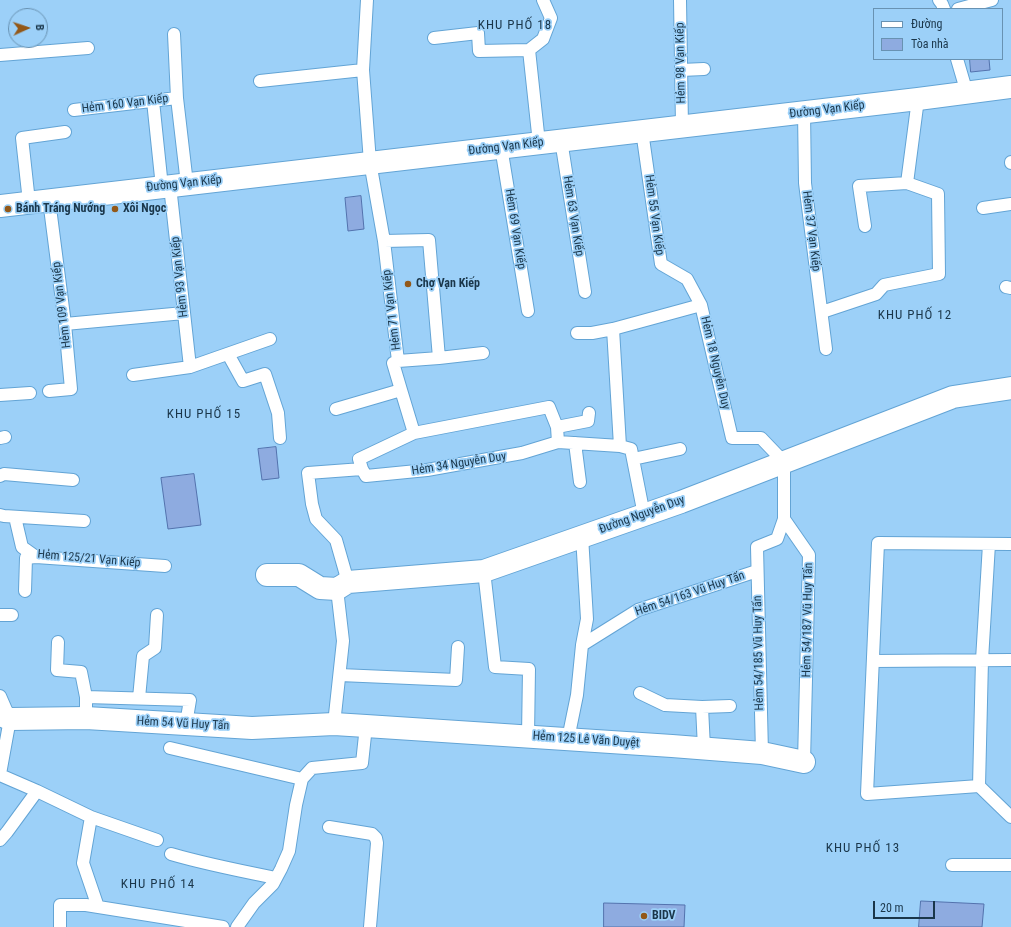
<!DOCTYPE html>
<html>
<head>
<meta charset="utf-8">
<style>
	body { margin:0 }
	#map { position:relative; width:1011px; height:927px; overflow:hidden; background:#9cd0f8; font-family:"Roboto Condensed",sans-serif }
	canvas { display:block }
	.legend { position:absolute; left:873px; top:8px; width:130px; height:52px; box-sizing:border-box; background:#9cd0f8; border:1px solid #6892b2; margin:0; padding:5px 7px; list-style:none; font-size:12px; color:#1a364a }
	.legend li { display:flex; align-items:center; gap:8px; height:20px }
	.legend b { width:20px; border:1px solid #6892b2 }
	.north { position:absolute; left:8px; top:8px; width:40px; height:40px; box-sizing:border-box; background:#9cd0f8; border:1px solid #6892b2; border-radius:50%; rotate:87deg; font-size:11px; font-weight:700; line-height:16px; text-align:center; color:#1a364a }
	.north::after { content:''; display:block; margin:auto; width:14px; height:18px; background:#935818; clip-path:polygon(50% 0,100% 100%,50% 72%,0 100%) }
	.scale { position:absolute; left:873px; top:901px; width:62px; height:18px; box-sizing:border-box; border:2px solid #1a364a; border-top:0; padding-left:5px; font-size:12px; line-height:14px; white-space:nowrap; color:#1a364a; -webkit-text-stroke:3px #9cd0f8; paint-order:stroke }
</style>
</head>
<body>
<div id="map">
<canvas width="1011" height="927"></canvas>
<ul class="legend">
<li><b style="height:5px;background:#fff"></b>Đường</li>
<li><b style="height:11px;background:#8eabe0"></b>Tòa nhà</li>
</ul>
<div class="north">B</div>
<div class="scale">20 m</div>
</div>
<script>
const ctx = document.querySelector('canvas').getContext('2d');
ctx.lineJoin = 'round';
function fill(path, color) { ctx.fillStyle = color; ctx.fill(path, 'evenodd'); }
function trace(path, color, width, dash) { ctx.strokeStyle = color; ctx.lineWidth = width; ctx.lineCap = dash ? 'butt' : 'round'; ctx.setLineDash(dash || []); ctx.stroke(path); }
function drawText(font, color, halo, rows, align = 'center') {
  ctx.font = font + ' "Roboto Condensed",sans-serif'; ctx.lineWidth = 3.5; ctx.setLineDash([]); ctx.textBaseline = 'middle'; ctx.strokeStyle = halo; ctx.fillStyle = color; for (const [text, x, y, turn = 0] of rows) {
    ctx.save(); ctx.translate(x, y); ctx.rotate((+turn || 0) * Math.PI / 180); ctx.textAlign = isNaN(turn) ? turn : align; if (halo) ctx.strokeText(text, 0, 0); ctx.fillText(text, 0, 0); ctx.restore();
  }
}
const building = new Path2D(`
	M970 59H989L990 70 971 72Z
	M361 196 364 229 348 231 345 198Z
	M276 447 279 478 262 480 258 449Z
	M194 474 201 525 168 529 161 478Z
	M921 901 984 904 982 927H919Z
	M604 903 685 905 684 927H604Z`);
fill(building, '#8eabe0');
trace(building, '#5372ad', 1);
const lane = new Path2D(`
	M367 0 363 70 370 162 384 241 398 361 439 358 429 240 384 241
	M680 0 682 126
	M939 0 942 4 944 9
	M958 9 992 0
	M174 34 177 98 187 184
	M434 38 478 33 479 51 529 50
	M0 55 88 48
	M957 59 967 93
	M681 70 704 69
	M260 81 363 70
	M153 101 162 187
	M74 110 177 98
	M804 112 805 183 826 349
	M642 131 661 264 687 279 701 305 732 438H761L784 462V519L809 555 804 762
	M561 140 585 292
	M539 143 529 50 543 39 551 18 543 0
	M501 147 528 311
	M1011 162V163
	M170 186 190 367
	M49 200 65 324 71 389 49 391
	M29 202 22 138 65 132
	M983 208 1011 204
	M865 226 859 186 907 183
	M1006 287 1011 288
	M822 312 876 294 884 285 939 274 938 194 907 183 918 99
	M65 324 184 313
	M613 329 620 446
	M577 333H592L613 329 701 305
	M228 354 243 381 265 374 278 413 280 438
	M439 358 483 353
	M398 361 393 363 401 390
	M133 375 190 367 270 339
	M0 395 30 393
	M336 409 401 390 414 433
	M557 427 588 421 589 413
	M0 438 5 437
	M575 443 580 482
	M633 459 680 449
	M362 469 359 459 414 433 549 407 557 427 558 442
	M0 476 4 474 73 480
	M0 515 4 516 84 521
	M15 517 22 547 36 557 165 566
	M1011 544 878 543 867 794 979 786 1011 817
	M484 571 495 667 529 669 528 736
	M348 582 336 540 316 519 312 504 308 473 362 469 366 476 427 470 522 453 558 442 620 446 631 449 644 515
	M25 591 26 558 36 557
	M0 615H12
	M58 642 57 670 81 672 86 697
	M582 645 587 619 582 536
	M873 661 1011 660
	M340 675 456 680 458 647
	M640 693 665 705 702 707 730 706
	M0 696 10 719 0 774
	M139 698 143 656 155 648 157 615
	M702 707 704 748
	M86 718V697L190 700 186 724
	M334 724 343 641 337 589
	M568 739 577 695 582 645 638 610 757 571
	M170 748 302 779
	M762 753 757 547 777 539 784 519
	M0 775 37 791 91 817 83 863 98 907
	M979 786 982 660 989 544
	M91 817 157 840
	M329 827 372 834 376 838 377 843 370 927
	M0 840 7 832 37 791
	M171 854C205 864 241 871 276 878
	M952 865H1011
	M60 927V905H86L223 927
	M237 927 254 903 273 884 281 869 289 851 296 805 302 779 312 768 362 763 366 726`);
const street = new Path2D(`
	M267 575H299L320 588 337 589 348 582 484 571 681 502 953 397 1011 388
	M0 715 10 719 86 718 252 728 334 724 366 726 672 746 762 753 804 762`);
const secondary = new Path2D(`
	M0 206 918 99 1011 87`);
trace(lane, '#63a4d5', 14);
trace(street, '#63a4d5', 24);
trace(secondary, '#63a4d5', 24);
trace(lane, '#fff', 12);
trace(street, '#fff', 22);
trace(secondary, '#fff', 22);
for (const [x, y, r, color] of [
	[8,209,4,"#935818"],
	[115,209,4,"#935818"],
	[408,284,4,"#935818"],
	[644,916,4,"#935818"]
]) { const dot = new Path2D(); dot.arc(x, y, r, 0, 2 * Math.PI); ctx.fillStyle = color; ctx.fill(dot); trace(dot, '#9cd0f8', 1.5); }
drawText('12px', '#1a364a', '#9cd0f8', [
	["Hẻm 98 Vạn Kiếp",681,63,-91],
	["Hẻm 160 Vạn Kiếp",125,104,-7],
	["Đường Vạn Kiếp",827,110,-7],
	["Đường Vạn Kiếp",506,147,-7],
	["Đường Vạn Kiếp",184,184,-6],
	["Hẻm 55 Vạn Kiếp",654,215,82],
	["Hẻm 63 Vạn Kiếp",573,216,81],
	["Hẻm 69 Vạn Kiếp",515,229,81],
	["Hẻm 37 Vạn Kiếp",811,231,83],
	["Hẻm 93 Vạn Kiếp",180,277,-96],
	["Hẻm 109 Vạn Kiếp",62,305,-97],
	["Hẻm 71 Vạn Kiếp",392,310,-97],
	["Hẻm 18 Nguyễn Duy",715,363,77],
	["Hẻm 34 Nguyễn Duy",459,464,-9],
	["Đường Nguyễn Duy",642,515,-20],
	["Hẻm 125/21 Vạn Kiếp",89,559,5],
	["Hẻm 54/163 Vũ Huy Tấn",690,594,-19],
	["Hẻm 54/187 Vũ Huy Tấn",808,620,-89],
	["Hẻm 54/185 Vũ Huy Tấn",759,653,-91],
	["Hẻm 54 Vũ Huy Tấn",183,724,3],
	["Hẻm 125 Lê Văn Duyệt",586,740,4]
]);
drawText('bold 12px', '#1a364a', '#9cd0f8', [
	["Bánh Tráng Nướng",16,209],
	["Xôi Ngọc",123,209],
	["Chợ Vạn Kiếp",416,284],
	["BIDV",652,916]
], 'left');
ctx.letterSpacing = '1px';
drawText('13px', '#1a364a', '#9cd0f8', [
	["KHU PHỐ 18",515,26],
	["KHU PHỐ 12",915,316],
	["KHU PHỐ 15",204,415],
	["KHU PHỐ 13",863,849],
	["KHU PHỐ 14",158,885]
]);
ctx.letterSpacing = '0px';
</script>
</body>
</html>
